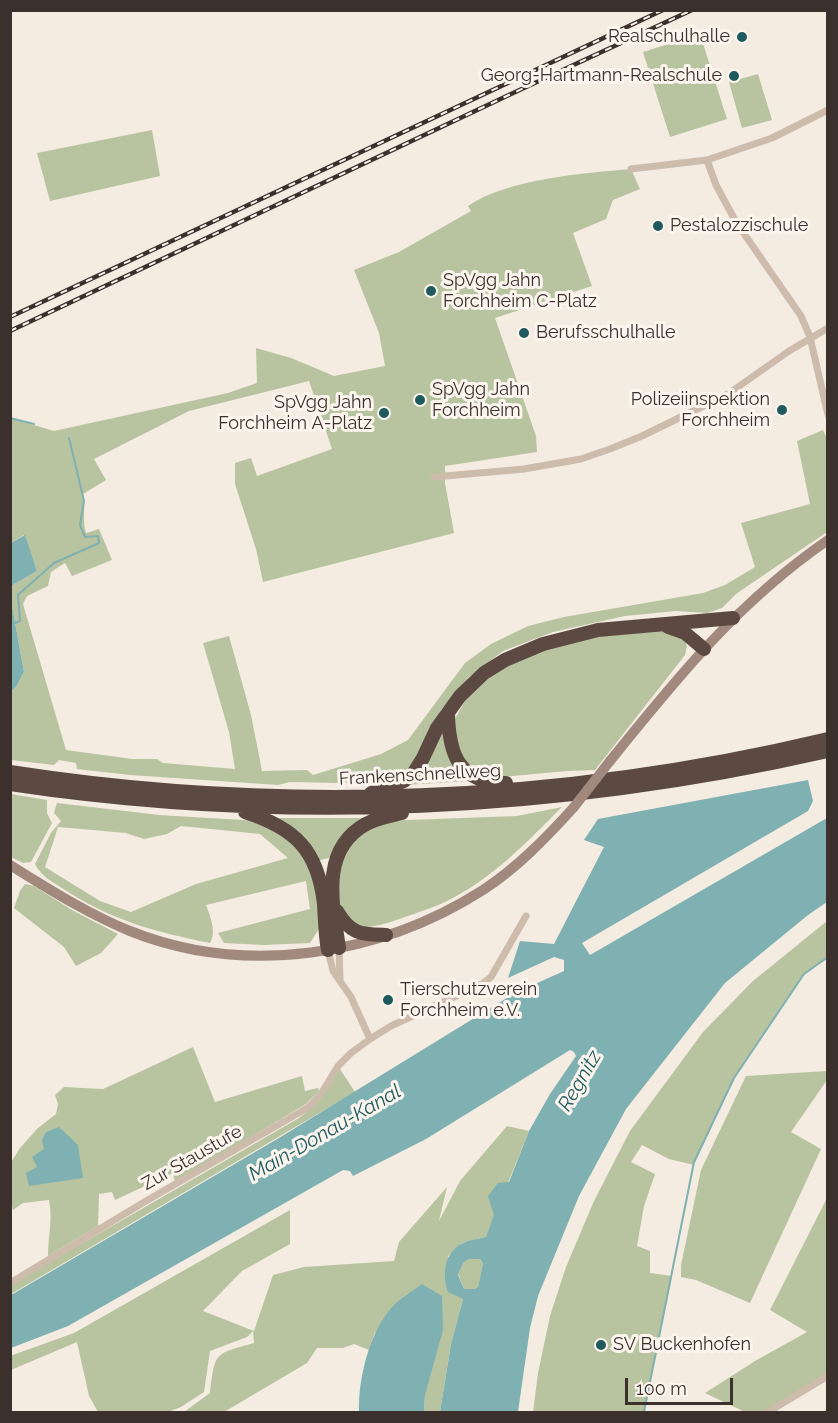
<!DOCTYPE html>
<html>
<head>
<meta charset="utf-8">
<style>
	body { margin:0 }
	#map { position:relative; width:838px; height:1423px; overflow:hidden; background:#f4ebe1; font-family:Raleway,sans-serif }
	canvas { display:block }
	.frame { position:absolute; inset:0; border:12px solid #3b302b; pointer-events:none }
	.scale { position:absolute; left:625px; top:1378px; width:108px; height:27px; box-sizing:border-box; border:3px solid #3b302b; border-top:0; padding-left:8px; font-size:18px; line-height:21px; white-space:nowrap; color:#3b302b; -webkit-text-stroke:4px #fbf5ee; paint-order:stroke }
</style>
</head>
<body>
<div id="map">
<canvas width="838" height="1423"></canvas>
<div class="frame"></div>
<div class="scale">100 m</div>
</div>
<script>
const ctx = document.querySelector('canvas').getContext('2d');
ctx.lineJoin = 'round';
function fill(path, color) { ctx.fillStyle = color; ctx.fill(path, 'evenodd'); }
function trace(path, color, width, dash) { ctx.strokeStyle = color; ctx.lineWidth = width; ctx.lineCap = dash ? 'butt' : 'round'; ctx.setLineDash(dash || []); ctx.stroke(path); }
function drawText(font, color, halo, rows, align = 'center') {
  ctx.font = font + ' Raleway,sans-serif'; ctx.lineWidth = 6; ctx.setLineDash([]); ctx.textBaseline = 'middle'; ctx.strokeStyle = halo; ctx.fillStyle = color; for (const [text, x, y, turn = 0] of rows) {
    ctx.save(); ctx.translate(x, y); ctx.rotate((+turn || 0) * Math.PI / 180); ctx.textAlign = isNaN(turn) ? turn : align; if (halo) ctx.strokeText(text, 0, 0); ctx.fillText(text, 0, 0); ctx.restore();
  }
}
fill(new Path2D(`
	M700 34 727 119 670 137 643 52Z
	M758 74 772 120 742 128 729 82Z
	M152 130 160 176 50 201 37 153Z
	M631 169 640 189 613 200 606 219 573 233 592 286 495 318 536 436 537 452 445 466V483L454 533 263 582 256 549 235 484V463L251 458 257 476 332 449 309 381 189 411 94 459 106 480 83 494C86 507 82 520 86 533L99 529 112 560 72 576 65 563 51 572 48 586 27 596 23 604 66 750 132 759H157L163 763 235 769 229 732 203 643 229 636 251 715 262 771 307 770 313 775 381 754 408 740 465 663 491 644 528 626 564 617 703 593 725 585 755 567 741 523 810 504 797 441 823 430 828 441 827 532 736 594 722 608 707 613 676 611 625 616 553 632 503 651 469 677 441 710 416 761 401 775 388 780 336 783 290 782 278 785 130 775 77 769 76 763 59 760 54 765 11 760V691L16 687 24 672 11 600V586L37 571 24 535 11 543 10 418 54 431 228 393 257 383 256 348 291 358 334 376 385 366 379 333 354 270 399 252 471 211 468 206C507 179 584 173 631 169Z
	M652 631H664L685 640 687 646 685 655 595 770 567 771 491 778 467 766 455 744V719L466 699 487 679 504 667 542 651 596 636Z
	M441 726 459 770 468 781 404 785Z
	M11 794 47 800V813L52 823 31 862 23 863 11 857Z
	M57 803 159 815 260 821 299 845 311 867 318 892 320 927 310 943 264 945 224 943 218 933 310 909 306 881 206 905C210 916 217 932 210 943 155 932 110 920 62 888 51 881 41 876 35 864L51 833 61 821 54 813ZM181 826 260 834 288 858 196 884 131 912 100 901 45 867 58 827 126 833 144 839 167 834Z
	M562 807C527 842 492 879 447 901 435 907 421 911 408 916 391 922 372 929 355 927L337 901 335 878 344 850 354 837 382 821 517 816Z
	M275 818H367L332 857 317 861Z
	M25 884 34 886 72 910 118 934 101 953 76 966 64 947 14 908 20 891Z
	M827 921V957L804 974 734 1078 694 1165 669 1159 642 1145 631 1162 655 1174 644 1206 637 1246 650 1251V1273L672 1276 644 1412H533L538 1373 550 1316 566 1267 594 1201 630 1131 703 1032 753 981Z
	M193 1047 215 1102 302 1076 305 1091 318 1088 319 1091 306 1104 175 1182 173 1173 115 1200 112 1192 99 1194 98 1226 48 1256C48 1237 53 1219 49 1200L23 1203 13 1210 10 1199V1164L20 1148 38 1128 56 1114 58 1104 55 1095 64 1087 103 1089Z
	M340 1069 355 1092 11 1294 10 1285 299 1118 313 1107Z
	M827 1071V1080L791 1132 821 1149 750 1303 696 1280 681 1277V1265L701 1170 746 1076Z
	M507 1126 529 1131 486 1237 462 1243 448 1256 463 1299 451 1344 440 1412H424L425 1395 375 1332 369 1350 354 1344 343 1348H317L307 1363 224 1412H184L210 1393C215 1352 214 1354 254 1343L253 1331 247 1337 210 1351 204 1392 181 1407 168 1412H98L89 1396 77 1342 11 1370 10 1356 74 1333 290 1210V1244L242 1271 203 1311 254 1331 273 1275 304 1267 394 1261 399 1242 447 1187 439 1221 460 1181Z
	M827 1198V1376L768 1412H745L705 1393 755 1361 807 1332 770 1310Z
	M469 1259H480L483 1263 478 1287 474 1289H464L458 1274 463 1263Z`), '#b8c4a0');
fill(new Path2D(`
	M25 535 37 571 11 586V543Z
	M11 600 24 672 16 687 11 691Z
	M808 780 813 801 808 811 582 943 590 955 827 818V902L808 915 725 983 626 1109 579 1196 538 1296 530 1328 518 1412H440L451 1344 463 1299 448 1292C442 1274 444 1254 461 1244 468 1240 478 1239 486 1237L494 1215 488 1196 498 1183 509 1182 529 1131 550 1094 576 1056 574 1052 570 1050 426 1139 353 1176 350 1171 343 1170 68 1326 11 1348V1295L279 1138 515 993 564 971V960L554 957 508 978 520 941 554 944 604 847 584 840 598 819ZM469 1259H480L483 1263 478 1287 474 1289H464L458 1275 463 1263Z
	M59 1127 78 1145 83 1178 29 1186 26 1173 37 1167 32 1157 44 1149 42 1140 46 1132Z
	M422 1284 442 1296 443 1330 425 1395 424 1412H359C358 1378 370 1328 396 1303 404 1296 414 1290 422 1284Z`), '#7fb0b2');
trace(new Path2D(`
	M10 418 34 424
	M15 623 20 621 18 595 54 563 99 543 98 536 85 537 80 525 84 501 69 438
	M644 1412 694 1162 734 1078 804 974 828 957`), '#7fb0b2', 2);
trace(new Path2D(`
	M707 160 716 185 736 222 801 316 810 337 828 415
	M631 169 707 160 772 138 828 110
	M434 477 524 469 581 459 610 449 642 436 728 394 789 351 828 328
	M339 948 340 980
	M370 1039 391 1026 482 984 491 977 526 916
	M10 1283 146 1201 309 1107 321 1094 338 1066 351 1053 370 1039 351 997 333 971 328 950
	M768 1412 828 1376`), '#cdbbac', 7);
trace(new Path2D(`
	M610 761C677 678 738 602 828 540
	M10 865C49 889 88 914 130 931 245 977 380 956 483 890 517 868 547 837 574 807`), '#a18a7d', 10);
trace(new Path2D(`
	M668 627 685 633 704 649
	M448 714C449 755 459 783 506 783
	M10 772C281 814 561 803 828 739
	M10 784C283 825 560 812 828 751
	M371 793 404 781 413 774 423 758 437 728 460 696 484 673 505 660 543 644 598 630 733 618
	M245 812C295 828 318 850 324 904 325 919 325 935 328 950
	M337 911C351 935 361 934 386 935
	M339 948C333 905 319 850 366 824 377 818 390 816 402 813`), '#5c4a42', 14);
const rail = new Path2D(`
	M10 317 663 10
	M10 331 511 94 692 10`);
trace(rail, '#3b302b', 4.5);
trace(rail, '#fbf5ee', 2, [7]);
trace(new Path2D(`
	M574 807 610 761`), '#a18a7d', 10);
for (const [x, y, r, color] of [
	[742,37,6,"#1f5a5e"],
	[734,76,6,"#1f5a5e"],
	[658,226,6,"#1f5a5e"],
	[431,291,6,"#1f5a5e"],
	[524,333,6,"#1f5a5e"],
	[420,400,6,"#1f5a5e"],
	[782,410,6,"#1f5a5e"],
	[384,413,6,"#1f5a5e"],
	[388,1000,6,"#1f5a5e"],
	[601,1345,6,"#1f5a5e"]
]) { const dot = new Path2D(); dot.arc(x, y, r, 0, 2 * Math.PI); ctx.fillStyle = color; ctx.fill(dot); trace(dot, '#fbf5ee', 2); }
drawText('18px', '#3b302b', '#fbf5ee', [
	["Realschulhalle",730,37,"right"],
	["Georg-Hartmann-Realschule",722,76,"right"],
	["Pestalozzischule",670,226],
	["SpVgg Jahn",443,281],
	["Forchheim C-Platz",443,302],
	["Berufsschulhalle",536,333],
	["SpVgg Jahn",432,390],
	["Forchheim",432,411],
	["Polizeiinspektion",770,400,"right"],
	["Forchheim",770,421,"right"],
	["SpVgg Jahn",372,403,"right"],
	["Forchheim A-Platz",372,424,"right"],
	["Tierschutzverein",400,990],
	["Forchheim e.V.",400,1011],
	["SV Buckenhofen",613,1345]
], 'left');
drawText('18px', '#3b302b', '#fbf5ee', [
	["Frankenschnellweg",420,775,-3],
	["Zur Staustufe",192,1158,-30]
]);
drawText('italic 20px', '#1f5a5e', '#fbf5ee', [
	["Regnitz",580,1081,-60],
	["Main-Donau-Kanal",325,1133,-30]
]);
</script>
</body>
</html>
